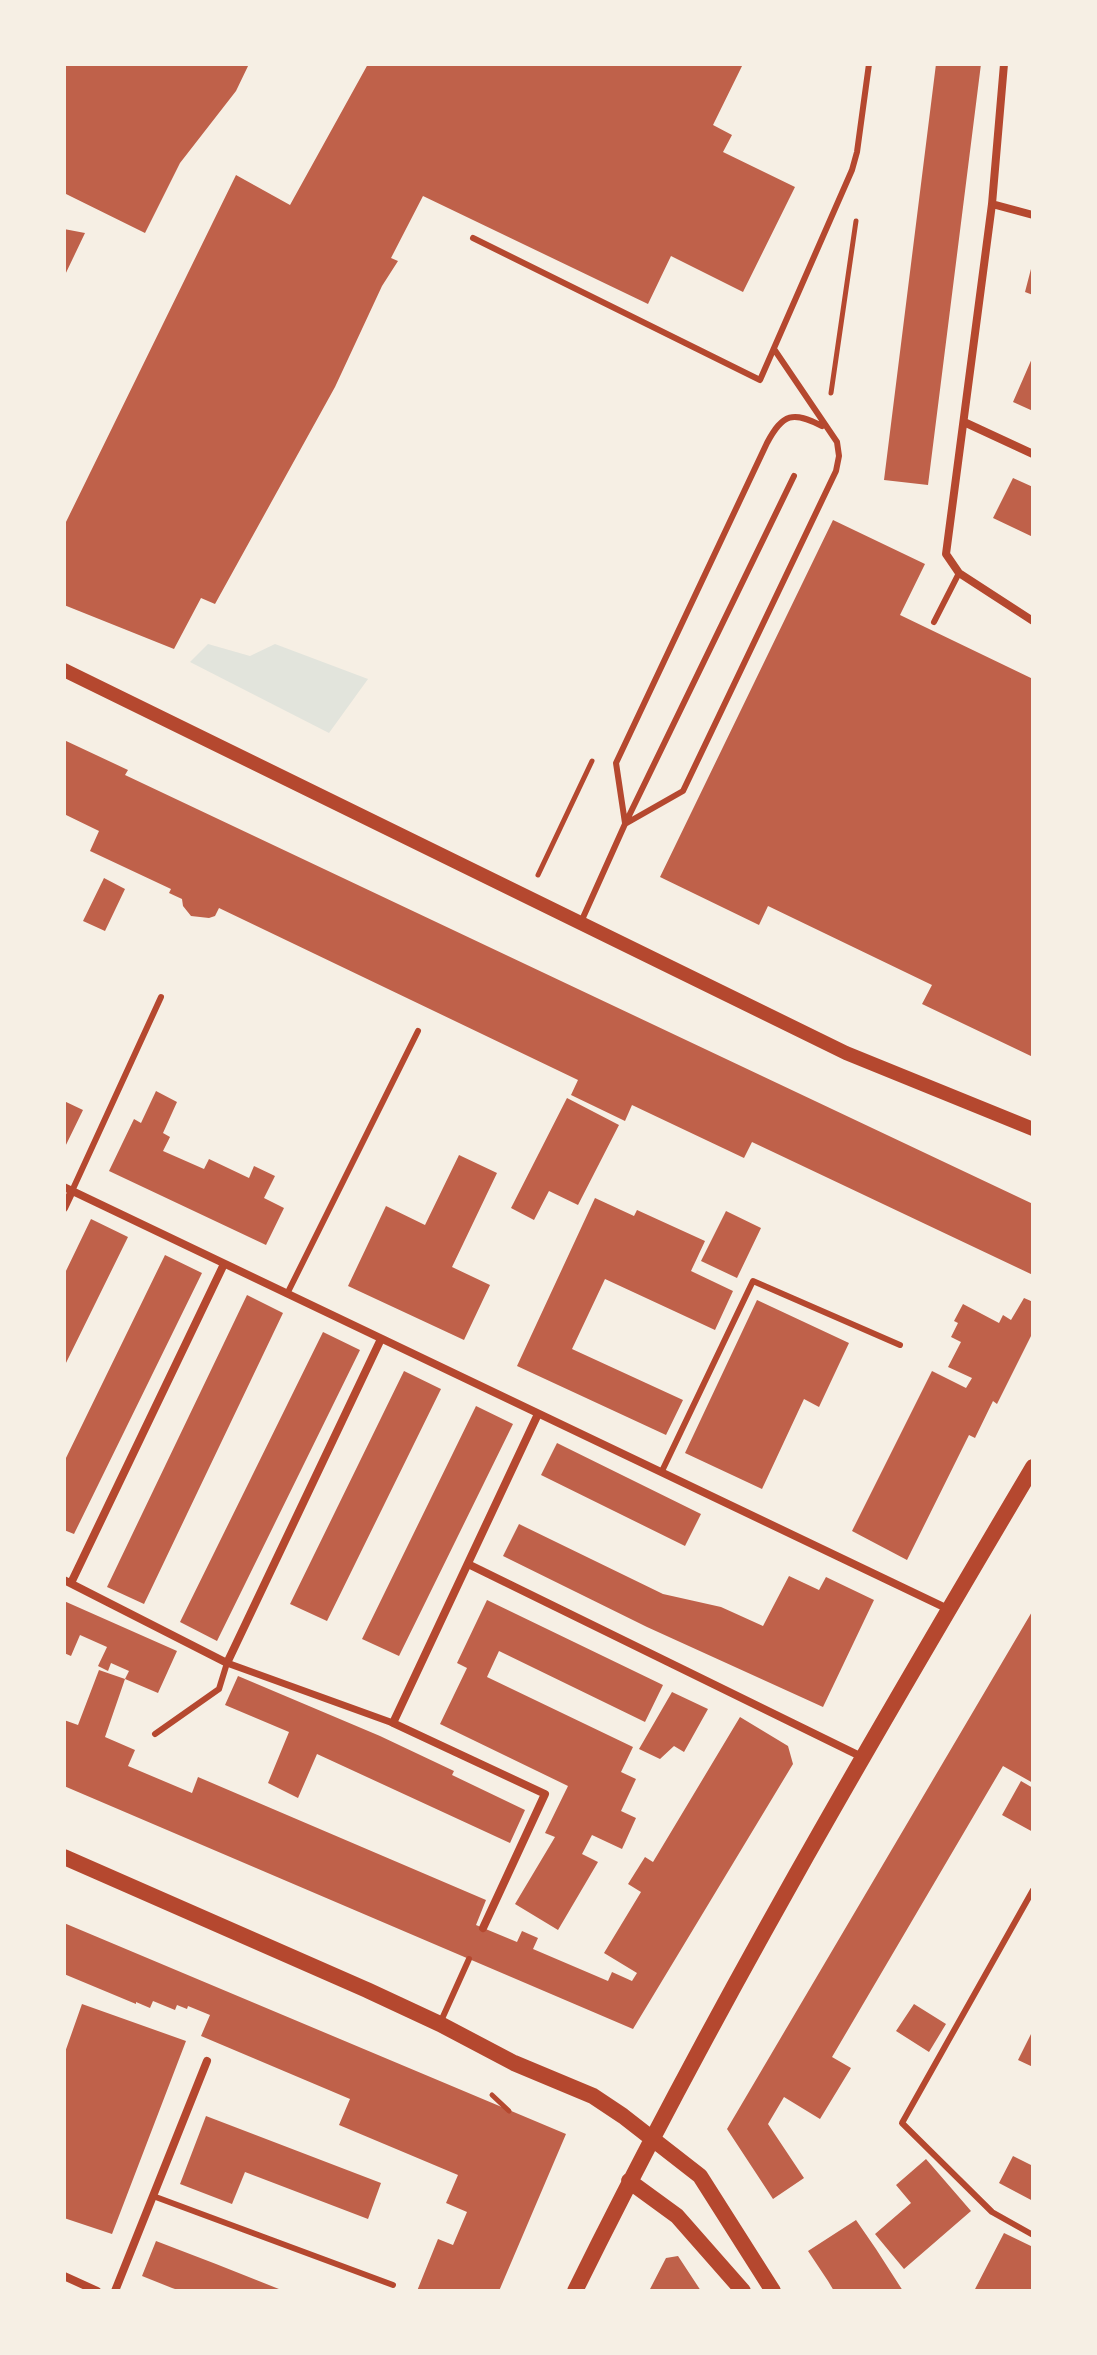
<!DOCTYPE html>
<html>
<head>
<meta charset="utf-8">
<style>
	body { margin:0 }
	#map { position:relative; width:1097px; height:2355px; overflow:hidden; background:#f6efe4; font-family:"PT Sans",sans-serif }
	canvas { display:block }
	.frame { position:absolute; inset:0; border:66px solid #f6efe4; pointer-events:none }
</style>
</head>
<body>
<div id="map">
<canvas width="1097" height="2355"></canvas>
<div class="frame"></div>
</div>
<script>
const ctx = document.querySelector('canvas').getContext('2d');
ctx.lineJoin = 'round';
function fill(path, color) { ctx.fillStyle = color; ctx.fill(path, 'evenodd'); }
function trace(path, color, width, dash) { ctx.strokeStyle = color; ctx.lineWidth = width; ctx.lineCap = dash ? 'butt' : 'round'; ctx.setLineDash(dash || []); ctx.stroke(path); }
fill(new Path2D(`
	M208 644 250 656 275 644 368 679 329 733 190 662Z`), '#e2e4dc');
fill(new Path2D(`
	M64 64H249L236 91 180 163 145 233 64 193Z
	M368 64H743L713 125 732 135 723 152 795 187 743 292 671 256 648 304 423 196 391 258 398 261 382 286 335 387 215 604 201 598 174 649 64 605V526L236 175 290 205Z
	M936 64H981L928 485 884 480Z
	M64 229 85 233 64 277Z
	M1032 265H1033V295L1025 292Z
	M1033 356V411L1013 402Z
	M1013 478 1033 487V537L993 518Z
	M833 520 925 564 900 615 1033 679V1057L922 1004 932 985 768 906 759 925 660 877Z
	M64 740 128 770 125 775 1033 1204V1275L752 1142 744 1158 632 1105 625 1121 571 1095 578 1080 219 908 215 916 209 918 191 916 183 906 182 899 169 893 171 889 90 851 99 831 64 814Z
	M104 878 125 889 105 931 83 921Z
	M156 1091 177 1102 163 1133 170 1137 163 1151 204 1169 209 1159 249 1178 254 1166 275 1176 264 1198 284 1208 266 1245 109 1171 134 1119 141 1123Z
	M567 1098 619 1125 578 1205 549 1191 534 1220 511 1208Z
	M64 1101 83 1110 64 1149Z
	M459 1155 497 1173 452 1267 490 1285 464 1340 348 1286 386 1206 425 1225Z
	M595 1198 634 1216 637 1210 705 1241 691 1271 733 1291 715 1330 605 1279 572 1349 683 1400 666 1435 517 1366Z
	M726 1211 761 1228 737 1278 701 1261Z
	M91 1219 128 1237 64 1367V1275Z
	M165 1255 202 1273 74 1534 64 1530V1462Z
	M247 1295 283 1313 144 1604 107 1587Z
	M1024 1298 1031 1301 1033 1298V1332L997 1404 993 1401 975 1438 969 1435 907 1560 852 1531 932 1371 966 1388 972 1378 948 1367 961 1342 951 1337 958 1323 954 1321 963 1304 999 1323 1003 1315 1011 1320Z
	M757 1300 849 1343 819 1407 804 1399 762 1489 685 1453Z
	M323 1332 360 1350 217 1641 180 1622Z
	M404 1371 441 1389 327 1621 290 1604Z
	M476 1406 513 1424 399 1656 362 1639Z
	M557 1443 701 1514 685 1546 541 1475Z
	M519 1524 663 1594 721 1607 763 1626 789 1576 819 1590 826 1577 874 1600 823 1707 647 1627 503 1556Z
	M487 1600 663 1685 645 1722 499 1651 487 1677 633 1747 621 1772 636 1779 621 1811 636 1818 622 1849 592 1835 582 1854 598 1862 558 1930 515 1904 555 1837 545 1833 568 1786 440 1724 467 1668 457 1663Z
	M64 1601 177 1651 158 1693 125 1679 129 1671 111 1663 108 1671 98 1666 107 1647 80 1635 71 1656 64 1653Z
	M1033 1610V1783L1003 1766 832 2057 851 2068 820 2119 784 2097 768 2124 804 2178 773 2199 727 2129Z
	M99 1670 125 1679 105 1737 135 1750 128 1766 192 1793 198 1777 486 1900 476 1925 517 1942 522 1931 538 1938 533 1949 608 1981 612 1972 632 1981 637 1973 604 1953 641 1892 628 1884 645 1857 653 1862 740 1717 788 1746 793 1764 633 2029 64 1786V1720L78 1725Z
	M238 1676 380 1736 454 1771 452 1775 525 1810 510 1843 317 1754 298 1798 268 1783 289 1732 225 1705Z
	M672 1692 708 1709 684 1752 674 1746 660 1759 639 1749Z
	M1021 1781 1033 1788V1832L1002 1815Z
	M64 1923 566 2134 499 2291H417L438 2239 453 2245 467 2212 446 2203 458 2175 339 2125 350 2099 201 2036 210 2015 188 2006 187 2009 177 2005 175 2010 153 2001 150 2008 136 2002V2004L64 1974Z
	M82 2004 186 2041 112 2234 64 2218V2055Z
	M914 2004 946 2024 929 2052 896 2031Z
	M1033 2030V2067L1018 2060Z
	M206 2116 381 2183 368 2219 245 2172 232 2204 180 2184Z
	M1013 2156 1033 2166V2201L999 2183Z
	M926 2159 971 2211 904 2269 875 2234 911 2203 896 2185Z
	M856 2220 876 2249 903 2291H834L828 2281 808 2251Z
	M1004 2233 1033 2247V2287L1031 2291H974Z
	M156 2241 216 2264 284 2291H181L172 2288 142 2276Z
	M678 2256 701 2291H649L666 2258Z`), '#bf614a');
trace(new Path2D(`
	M831 393 856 221
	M538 875 592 761
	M492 2095 509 2111`), '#b5482f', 5);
trace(new Path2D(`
	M473 238 760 380 852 170 857 152 869 64
	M934 622 959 573
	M625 823 616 763 767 443C783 413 793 411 822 426
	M625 824 683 791 836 471 839 456 837 442 774 349
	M581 922 625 824 794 476
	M72 1191 161 997
	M287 1294 418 1031
	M662 1471 753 1281 900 1345
	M155 1734 219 1689 227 1663
	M1033 1890 902 2123 992 2212 1033 2235
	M441 2021 469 1959
	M153 2196 393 2285`), '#b5482f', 6);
trace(new Path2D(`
	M227 1663 393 1723`), '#b5482f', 7);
trace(new Path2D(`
	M1004 64 992 204 946 554 959 573 1033 621
	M992 204 1033 215
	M964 422 1033 454
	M64 1187 948 1609
	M64 1208 72 1191
	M468 1564 862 1757
	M64 1580 227 1663 381 1339
	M71 1583 224 1264
	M483 1928 545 1794 393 1723 538 1414
	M64 2276 97 2291
	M115 2291 207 2061`), '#b5482f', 8);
trace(new Path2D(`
	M64 670 846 1053 1033 1129`), '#b5482f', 14);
trace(new Path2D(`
	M64 1857 367 1990 440 2024 514 2063 593 2096 623 2116 700 2176 773 2291
	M629 2181 677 2216 743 2291
	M575 2291C714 2009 873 1737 1033 1467`), '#b5482f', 16);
</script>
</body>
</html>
